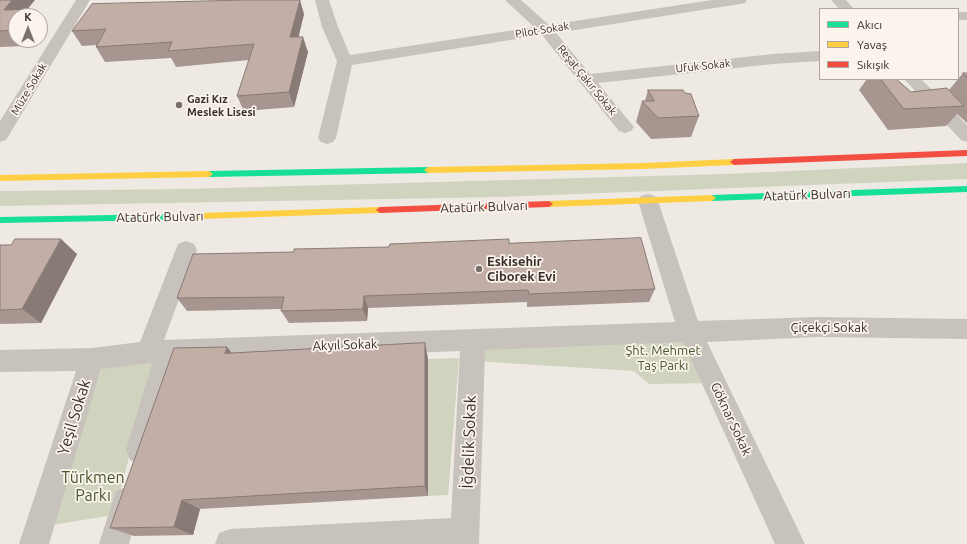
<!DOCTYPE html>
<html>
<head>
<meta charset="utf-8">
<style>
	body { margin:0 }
	#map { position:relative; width:967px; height:544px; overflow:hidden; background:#efe9e4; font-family:Ubuntu,sans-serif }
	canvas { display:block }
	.legend { position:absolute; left:819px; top:8px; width:140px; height:72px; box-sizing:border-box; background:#faf4ec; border:1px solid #ada59e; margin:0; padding:5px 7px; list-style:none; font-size:12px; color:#392f2a }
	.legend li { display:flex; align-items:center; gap:8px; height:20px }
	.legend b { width:20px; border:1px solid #ada59e }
	.north { position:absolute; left:8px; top:8px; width:40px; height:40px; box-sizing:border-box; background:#faf4ec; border:1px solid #ada59e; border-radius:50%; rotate:0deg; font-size:11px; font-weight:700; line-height:16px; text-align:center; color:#392f2a }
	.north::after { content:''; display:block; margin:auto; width:14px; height:18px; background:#79706b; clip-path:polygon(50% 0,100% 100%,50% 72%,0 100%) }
</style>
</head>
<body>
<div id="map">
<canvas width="967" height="544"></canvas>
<ul class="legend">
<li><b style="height:5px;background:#16e098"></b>Akıcı</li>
<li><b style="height:5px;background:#ffcf43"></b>Yavaş</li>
<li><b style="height:5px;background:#f24e42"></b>Sıkışık</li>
</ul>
<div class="north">K</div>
</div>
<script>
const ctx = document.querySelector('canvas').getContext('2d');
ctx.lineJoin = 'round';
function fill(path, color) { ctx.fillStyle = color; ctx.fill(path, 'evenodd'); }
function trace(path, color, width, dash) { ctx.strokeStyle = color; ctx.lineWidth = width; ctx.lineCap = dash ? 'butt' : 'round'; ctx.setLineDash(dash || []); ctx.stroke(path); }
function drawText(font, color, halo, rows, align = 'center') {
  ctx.font = font + ' Ubuntu,sans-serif'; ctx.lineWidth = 3.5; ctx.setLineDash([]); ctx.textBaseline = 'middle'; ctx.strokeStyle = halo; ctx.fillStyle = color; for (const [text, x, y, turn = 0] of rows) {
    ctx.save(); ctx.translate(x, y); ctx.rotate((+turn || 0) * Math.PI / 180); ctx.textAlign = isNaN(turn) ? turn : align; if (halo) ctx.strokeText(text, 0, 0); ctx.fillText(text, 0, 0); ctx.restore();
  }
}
fill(new Path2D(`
	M967 163V179L499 197 0 206V191L184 189 724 174Z
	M690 331 715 383 649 384 634 371 472 361 473 340Z
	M459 358 448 495 428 496V359Z
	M154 361 114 515 52 525 103 363Z`), '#d0d4bf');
fill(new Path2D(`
	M76 0H90L6 140 0 142V121Z
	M315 0H329L338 27 350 55 534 27 505 0H521L549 25 712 0H747L745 3 740 4 556 33 590 74 773 54 820 51V61L773 64 598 83 634 127 631 131 625 133 619 131 542 35 352 65 336 138 333 142 327 144 321 142 318 138 337 61 322 27Z
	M831 0H846L854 9H839Z
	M958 12H967V20H958Z
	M904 79H921L967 125V142L961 140Z
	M648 194 655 196 658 201 698 321 818 317 967 319V339L818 337 707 342 805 544H775L683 342 485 350 479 544H215L219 533 230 529 451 518 460 351 177 362 154 450 150 460 140 464 130 460 126 450 152 363 101 369 49 544H19L76 371 0 372V350L92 348 140 342 178 244 186 241 194 244 197 250 164 340 675 322 638 201 641 196Z
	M126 487 136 491 140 501 129 544H99L116 491Z`), '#c8c2bd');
fill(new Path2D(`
	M428 167 432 170 428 173 209 177 205 174 209 171Z
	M967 186V192L712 201 708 198 712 195Z
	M170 214 174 217 170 220 0 223V217Z`), '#16e098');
fill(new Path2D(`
	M734 159 738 162 734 165 643 169 428 173 424 170 428 167 643 163Z
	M209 171 213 174 209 177 0 181V175Z
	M712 195 716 198 712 201 549 207 545 204 549 201Z
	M380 207 384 210 380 213 170 220 166 217 170 214Z`), '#ffcf43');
fill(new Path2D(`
	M967 150V156L734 165 730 162 734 159Z
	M549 201 553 204 549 207 380 213 376 210 380 207Z`), '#f24e42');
fill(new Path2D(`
	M0 0 16 16V40H30L26 46 0 47Z
	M304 14 298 37 308 52 294 107 244 111 237 96 249 60 176 67 171 58 105 62 96 47V45L82 46 72 31Z
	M963 73H967V123L957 114 946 126 888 130 859 90 867 79H896L911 92 949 90Z
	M648 90 699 116 691 137 651 139 636 122 642 101H645Z
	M509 243 655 289 649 302 527 307V302L368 308 367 321 289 323 281 311 282 309 187 311 177 298 294 252Z
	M0 245H11L77 254 41 323 0 324Z
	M425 343 428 359V496L200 509 193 535 134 536 110 528 227 347 231 353Z`), '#a7968f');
fill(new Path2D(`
	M12 0H35L22 16 4 10Z
	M300 0 304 14 295 52 290 37Z
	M30 9 35 16H25Z
	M303 37 308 52 294 107 289 92Z
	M22 40H30L26 46Z
	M61 239 77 254 41 323 22 309Z
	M364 296 368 308 367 321 363 309Z
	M425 343 428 359V496L425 486Z
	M227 347 240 363 225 353Z
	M182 500 200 509 193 535 174 527Z`), '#887a74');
const building = new Path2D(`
	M0 0H12L4 10 30 9 25 16H16V28L14 30 0 31Z
	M246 0H300L290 37H303L289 92 237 96 254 44 168 51 172 42 96 47 106 29 72 31 92 4Z
	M963 73H967V77Z
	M881 79H896L911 92 947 88 964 106 904 109Z
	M648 90H683L685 93 691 94 699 116 658 118 642 101H654Z
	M641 238 655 289 529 294 528 290 364 296 363 309 281 311 284 297 177 298 193 254 294 252V249L389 247 390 244 509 239V243Z
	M15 239H61L22 309 0 310V245H11Z
	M425 343V486L182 500 174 527 110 528 174 348 227 347 225 353Z`);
fill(building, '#c2aea6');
trace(building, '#887a74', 1);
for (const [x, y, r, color] of [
	[179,105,4,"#79706b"],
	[479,269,4,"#79706b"]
]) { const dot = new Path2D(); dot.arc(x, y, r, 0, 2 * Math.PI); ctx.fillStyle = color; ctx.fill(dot); trace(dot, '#faf4ec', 1.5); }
drawText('11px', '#392f2a', '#faf4ec', [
	["Pilot Sokak",542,30,-9],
	["Ufuk Sokak",703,66,-6],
	["Reşat Çakır Sokak",587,80,51],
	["Müze Sokak",29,89,-59]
]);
drawText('bold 11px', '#392f2a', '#faf4ec', [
	["Gazi Kız",187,99],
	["Meslek Lisesi",187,112]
], 'left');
drawText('13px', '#392f2a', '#faf4ec', [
	["Atatürk Bulvarı",807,195,-2],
	["Atatürk Bulvarı",484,207,-2],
	["Atatürk Bulvarı",160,217,-1],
	["Çiçekçi Sokak",829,328],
	["Akyıl Sokak",345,345,-2],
	["Göknar Sokak",731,419,65]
]);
drawText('bold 13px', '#392f2a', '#faf4ec', [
	["Eskisehir",487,262],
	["Ciborek Evi",487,277]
], 'left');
drawText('13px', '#49572f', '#faf4ec', [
	["Şht. Mehmet",663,351],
	["Taş Parkı",663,366]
]);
drawText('16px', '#392f2a', '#faf4ec', [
	["Yeşil Sokak",74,417,-73],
	["İğdelik Sokak",469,442,-88]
]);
drawText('16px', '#49572f', '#faf4ec', [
	["Türkmen",93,478],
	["Parkı",93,496]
]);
</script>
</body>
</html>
